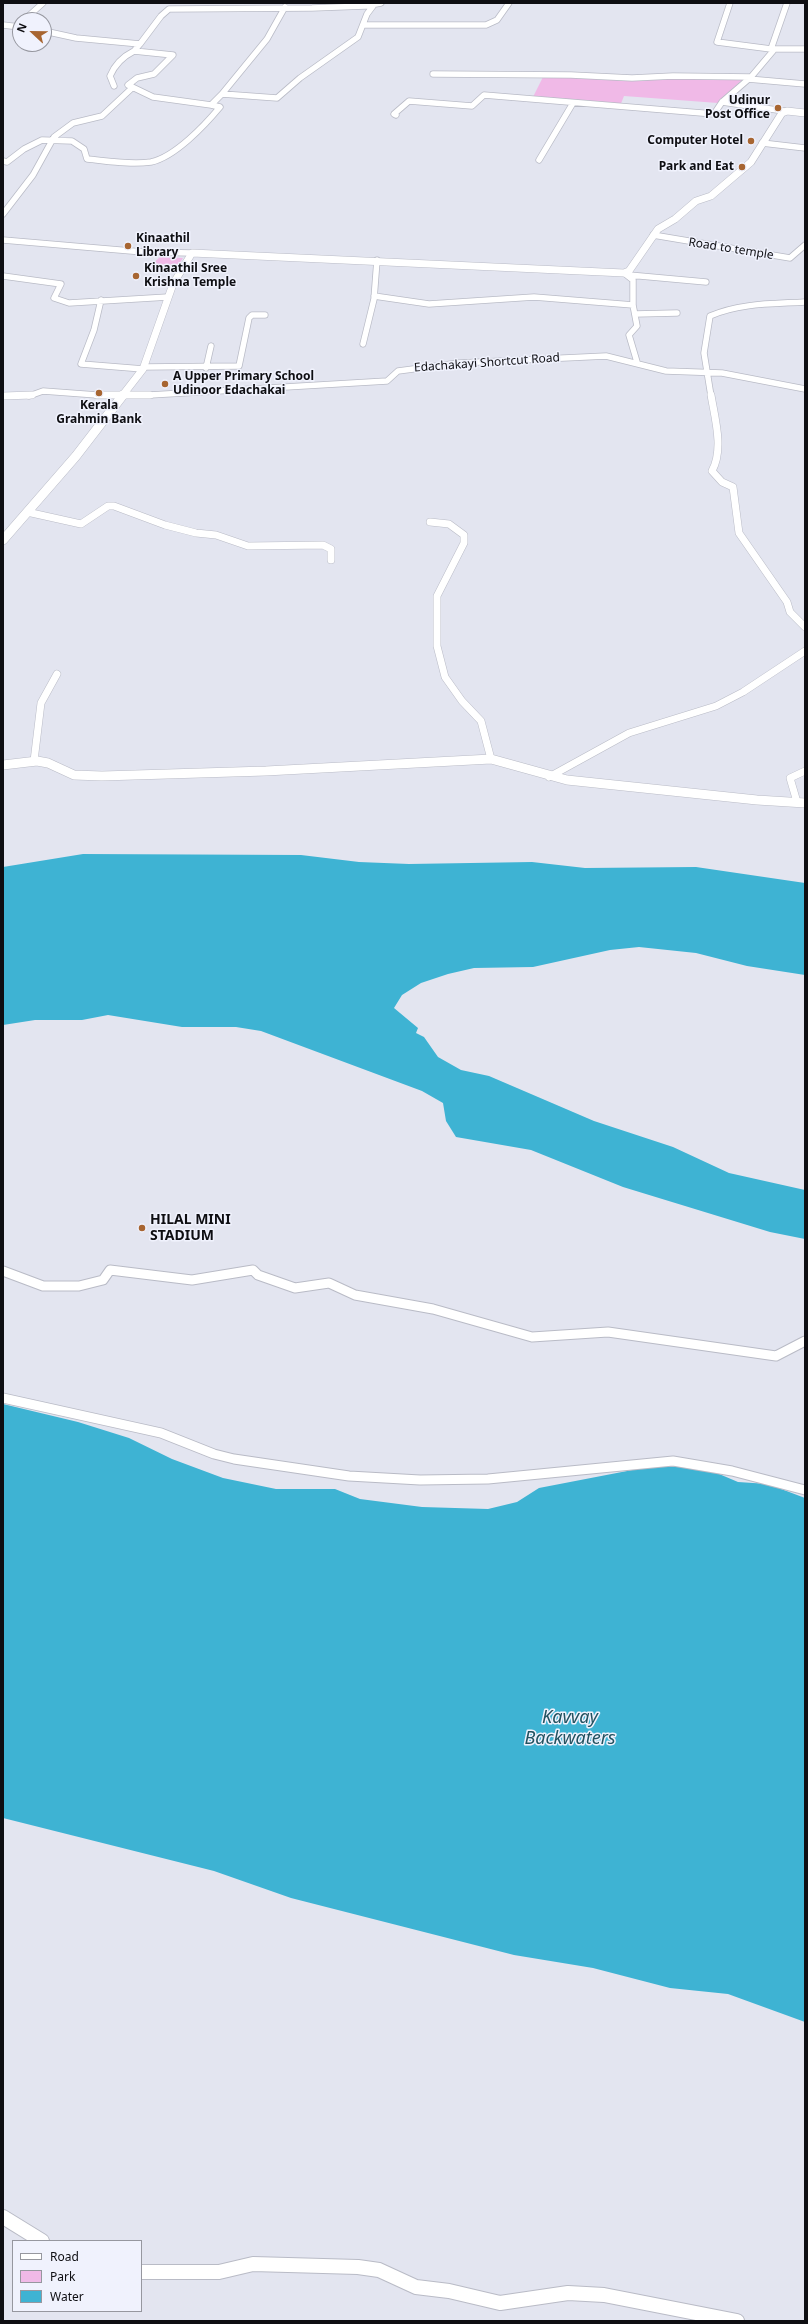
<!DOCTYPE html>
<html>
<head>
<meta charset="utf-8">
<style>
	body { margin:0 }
	#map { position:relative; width:808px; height:2324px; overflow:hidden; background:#e3e5f0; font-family:"Noto Sans",sans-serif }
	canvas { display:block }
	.frame { position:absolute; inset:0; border:4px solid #0e0e12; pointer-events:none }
	.legend { position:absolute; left:12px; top:2240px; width:130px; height:72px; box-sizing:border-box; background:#f0f2fd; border:1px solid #96979f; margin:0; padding:5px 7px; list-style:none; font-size:12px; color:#0e0e12 }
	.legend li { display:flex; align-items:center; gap:8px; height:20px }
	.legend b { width:20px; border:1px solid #96979f }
	.north { position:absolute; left:12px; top:12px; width:40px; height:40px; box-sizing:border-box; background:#f0f2fd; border:1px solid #96979f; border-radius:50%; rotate:292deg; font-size:11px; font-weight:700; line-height:16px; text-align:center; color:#0e0e12 }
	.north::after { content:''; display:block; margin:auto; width:14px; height:18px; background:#a76531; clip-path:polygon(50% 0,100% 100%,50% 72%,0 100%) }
</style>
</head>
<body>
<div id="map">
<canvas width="808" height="2324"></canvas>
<div class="frame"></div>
<ul class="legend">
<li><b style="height:5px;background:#fff"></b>Road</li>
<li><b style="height:11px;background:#f0b9e7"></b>Park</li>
<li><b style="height:11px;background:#3eb3d3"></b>Water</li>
</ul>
<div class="north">N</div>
</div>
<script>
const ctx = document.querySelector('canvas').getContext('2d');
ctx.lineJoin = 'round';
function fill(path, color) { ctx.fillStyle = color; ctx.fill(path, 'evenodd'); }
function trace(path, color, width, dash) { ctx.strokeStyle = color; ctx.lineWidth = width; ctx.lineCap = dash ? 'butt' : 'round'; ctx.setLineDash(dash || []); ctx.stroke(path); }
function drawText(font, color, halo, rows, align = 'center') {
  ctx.font = font + ' "Noto Sans",sans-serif'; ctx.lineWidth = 3; ctx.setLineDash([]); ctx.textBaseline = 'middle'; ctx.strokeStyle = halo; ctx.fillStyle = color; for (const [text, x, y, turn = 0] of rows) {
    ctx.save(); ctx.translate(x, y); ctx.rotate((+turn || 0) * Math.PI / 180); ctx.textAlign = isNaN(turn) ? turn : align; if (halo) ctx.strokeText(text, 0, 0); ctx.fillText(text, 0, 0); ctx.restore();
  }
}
fill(new Path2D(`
	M544 75 743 79 718 103 624 96 620 106 533 97Z
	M160 257 183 258 173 273 148 268Z`), '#f0b9e7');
fill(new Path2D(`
	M83 854 301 855 359 862 409 864 532 862 585 868 696 867 805 883V975L747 966 696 953 639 947 610 950 533 967 474 968 448 974 421 983 402 995 394 1008 418 1028 416 1033 424 1037 438 1057 461 1070 489 1076 594 1121 673 1147 729 1173 805 1190V1239L770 1232 623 1187 531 1150 456 1137 446 1121 443 1103 422 1091 261 1031 236 1027H182L108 1015 82 1020H35L3 1025V867Z
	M3 1404 78 1422 129 1438 172 1459 223 1478 276 1489H335L360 1499 422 1507 488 1509 517 1502 539 1488 653 1466 683 1467 712 1471 738 1482 768 1484 805 1498V2022L728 1994 670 1988 593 1968 514 1955 291 1898 214 1871 3 1818Z`), '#3eb3d3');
const minorFar2 = new Path2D(`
	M730 3 717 42 771 49 773 51 751 77 722 102 784 111
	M24 20 43 3
	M3 25 20 27
	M363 25H486L497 20 509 3
	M44 31 76 38 140 44 161 16 169 9 312 8 365 6 381 3
	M140 44 134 51 173 55 154 74 137 78 128 85 153 97 211 105 222 94 277 98 300 78 358 37 367 14 373 6
	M771 49 787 3
	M771 49H805
	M433 74 571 75 632 78 673 76 751 77
	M748 79 805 84
	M114 86 110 76C115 64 122 57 134 51
	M222 94 267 39 285 7
	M396 115 394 114 409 101 472 106 484 95 714 114 722 102
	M762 143 805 148
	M539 160 573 103
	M3 161 7 162 24 149 42 140 72 141 84 149 87 159C108 161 130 165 151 162 175 157 205 125 220 107L211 105
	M3 214 33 175 54 137 73 123 102 116 132 88
	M653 235 790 258 805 245
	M3 240 143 252 192 253
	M624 273 633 280V305L637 326 629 335 637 362
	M629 275 706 282
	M3 276 61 284 54 298 69 303 168 297
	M374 296 429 304 534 297 633 305
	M101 300 94 330 81 364 143 369
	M635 314 677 313
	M363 344 374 299 377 260
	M144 367 239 366 249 318 252 315H265
	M206 368 211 346
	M29 396 43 391 97 395H150L387 381 398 371 459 363 606 356 666 371 722 373 805 389
	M711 396 704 353 710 316C740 303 772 304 805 302`);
const minorFar1 = new Path2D(`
	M97 395H150
	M711 395C715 419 724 449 712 471L722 482 733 487 739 533 787 602 790 612 805 627
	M3 396 32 395
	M27 512 81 524 108 506H114L165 525 196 533 216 535 248 546 323 545 331 549V560
	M430 522 449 524 464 535V543L437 596V646L445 677 462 701 481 721 491 759
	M34 761 41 703 57 674
	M549 777 629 733 716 706 743 692 805 651
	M797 802 790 778 805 771`);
const minor = new Path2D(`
	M3 1271 43 1286H79L103 1280 110 1270 192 1280 253 1270 258 1275 295 1288 329 1283 355 1295 433 1309 532 1337 608 1332 776 1356 805 1341
	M3 1398 161 1433 214 1454 234 1459 349 1476 420 1480 488 1479 673 1461 732 1471 805 1490`);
const majorFar2 = new Path2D(`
	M122 396 143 369 173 284 192 253 624 273 629 271 658 229 675 219 696 201 711 196 751 162 782 113 787 111 805 113`);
const majorFar1 = new Path2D(`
	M3 540 76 456 123 395
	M3 765 37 761 48 763 74 775 102 776 266 771 491 759 567 780 757 800 805 803`);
const major = new Path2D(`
	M3 2217 42 2241
	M141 2272H219L253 2264 358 2267 379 2270 416 2287 449 2291 500 2303 568 2293 604 2295 737 2321`);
trace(minorFar2, '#b9bbc6', 7);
trace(minorFar1, '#b9bbc6', 8);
trace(minor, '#b9bbc6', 11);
trace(majorFar2, '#b9bbc6', 8);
trace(majorFar1, '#b9bbc6', 10);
trace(major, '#b9bbc6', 16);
trace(minorFar2, '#fff', 5.5);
trace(minorFar1, '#fff', 7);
trace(minor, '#fff', 9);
trace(majorFar2, '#fff', 7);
trace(majorFar1, '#fff', 9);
trace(major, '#fff', 14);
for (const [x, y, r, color] of [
	[778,108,4,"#a76531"],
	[751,141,4,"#a76531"],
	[742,167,4,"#a76531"],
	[128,246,4,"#a76531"],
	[136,276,4,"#a76531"],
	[165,384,4,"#a76531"],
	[99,393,4,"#a76531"],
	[142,1228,4,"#a76531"]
]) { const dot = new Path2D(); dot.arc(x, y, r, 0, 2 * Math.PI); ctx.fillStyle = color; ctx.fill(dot); trace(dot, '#f0f2fd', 1.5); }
drawText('bold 12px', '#0e0e12', '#f0f2fd', [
	["Udinur",770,101],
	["Post Office",770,115],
	["Computer Hotel",743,141],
	["Park and Eat",734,167],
	["Kinaathil",136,239,"left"],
	["Library",136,253,"left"],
	["Kinaathil Sree",144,269,"left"],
	["Krishna Temple",144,283,"left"],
	["A Upper Primary School",173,377,"left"],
	["Udinoor Edachakai",173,391,"left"],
	["Kerala",99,406,"center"],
	["Grahmin Bank",99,420,"center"]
], 'right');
drawText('12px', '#0e0e12', '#f0f2fd', [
	["Road to temple",731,249,9],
	["Edachakayi Shortcut Road",487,363,-4]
]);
drawText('bold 14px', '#0e0e12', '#f0f2fd', [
	["HILAL MINI",150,1220],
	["STADIUM",150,1236]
], 'left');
drawText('italic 18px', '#225260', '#f0f2fd', [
	["Kavvay",570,1718],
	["Backwaters",570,1739]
]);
</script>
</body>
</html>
